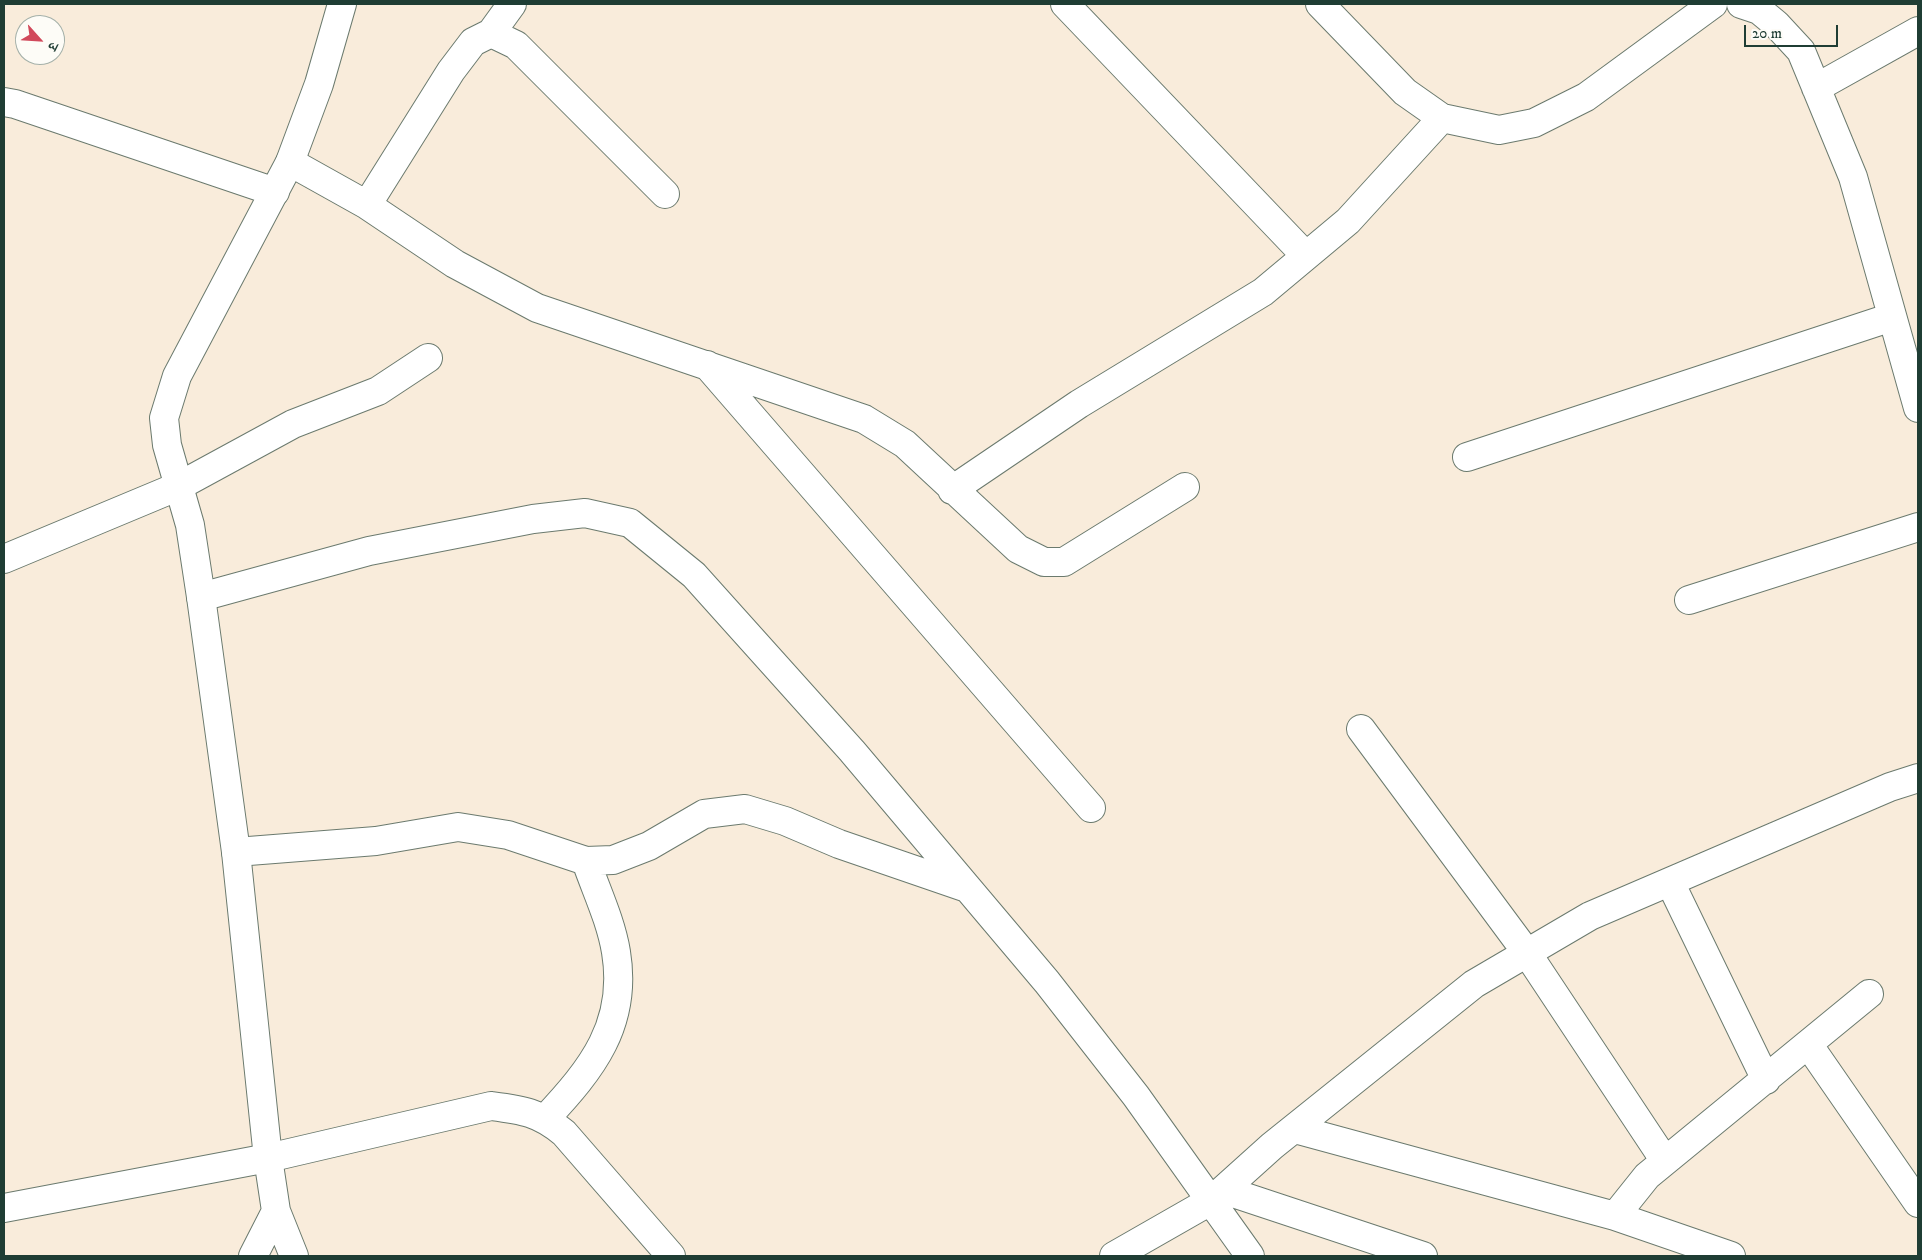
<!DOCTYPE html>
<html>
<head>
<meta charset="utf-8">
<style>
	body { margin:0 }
	#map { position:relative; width:1922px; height:1260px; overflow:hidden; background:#f9ecdb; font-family:"IM FELL DW Pica","Noto Serif Devanagari",serif }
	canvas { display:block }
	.frame { position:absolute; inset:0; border:5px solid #1f3d34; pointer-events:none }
	.north { position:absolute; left:15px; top:15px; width:50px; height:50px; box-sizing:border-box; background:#fdfcf7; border:1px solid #a4b0a9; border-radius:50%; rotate:116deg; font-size:14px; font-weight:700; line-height:20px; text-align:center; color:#1f3d34 }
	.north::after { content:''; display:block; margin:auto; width:18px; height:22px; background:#d1495b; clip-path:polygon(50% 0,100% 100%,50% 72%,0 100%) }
	.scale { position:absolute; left:1744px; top:25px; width:94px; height:22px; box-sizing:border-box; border:2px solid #1f3d34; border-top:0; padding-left:6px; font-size:15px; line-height:18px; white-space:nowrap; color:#1f3d34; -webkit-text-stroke:4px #fdfcf7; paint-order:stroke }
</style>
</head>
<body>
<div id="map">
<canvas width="1922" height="1260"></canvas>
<div class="frame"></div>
<div class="north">उ</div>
<div class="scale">20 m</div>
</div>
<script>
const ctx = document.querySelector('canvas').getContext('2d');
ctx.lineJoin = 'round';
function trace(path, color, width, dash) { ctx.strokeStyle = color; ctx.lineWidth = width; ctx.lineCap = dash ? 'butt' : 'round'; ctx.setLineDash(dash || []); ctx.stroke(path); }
const street = new Path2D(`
	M1065 4 1306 256
	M1320 4 1405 92 1442 118 1499 130 1534 123 1586 97 1713 4
	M1741 4 1759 10 1776 24 1801 51 1853 177 1918 408
	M491 33 512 4
	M1816 88 1918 31
	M4 102 15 104 275 192
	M290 162 367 205 455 264 537 308 864 419 905 444 1018 549 1044 562H1064L1185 487
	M367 205 451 71 473 42 491 33 516 45 665 194
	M707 365 1091 808
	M1467 457 1892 317
	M952 490 1079 404 1263 292 1348 221 1442 118
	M4 559 179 486 293 424 378 391 428 358
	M201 597 369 551 533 519 585 513 630 523 694 575 852 751 1047 982 1136 1096 1250 1256
	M1689 600 1918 527
	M1361 729 1527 953 1665 1161
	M236 852 376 841 458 827 508 835 586 861 613 860 649 846 704 814 745 809 785 821 839 844 967 888
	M1670 882 1766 1080
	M1808 1044 1918 1203
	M546 1118C592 1069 628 1024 616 952 611 921 596 890 586 861
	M1295 1129 1615 1216 1731 1256
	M1224 1190 1423 1256
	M4 1208 268 1158 491 1106C522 1110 539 1112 564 1133L671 1256
	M1615 1216 1647 1176 1869 994
	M1114 1256 1212 1200 1272 1146 1474 984 1590 916 1890 787 1918 778`);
const secondary = new Path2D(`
	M253 1256 276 1211
	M294 1256 276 1211 268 1158 236 852 201 597 190 525 167 445 164 418 177 376 290 162 319 84 342 4`);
trace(street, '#6b7a6e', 30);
trace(secondary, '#6b7a6e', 30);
trace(street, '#fff', 28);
trace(secondary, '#fff', 28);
</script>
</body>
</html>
